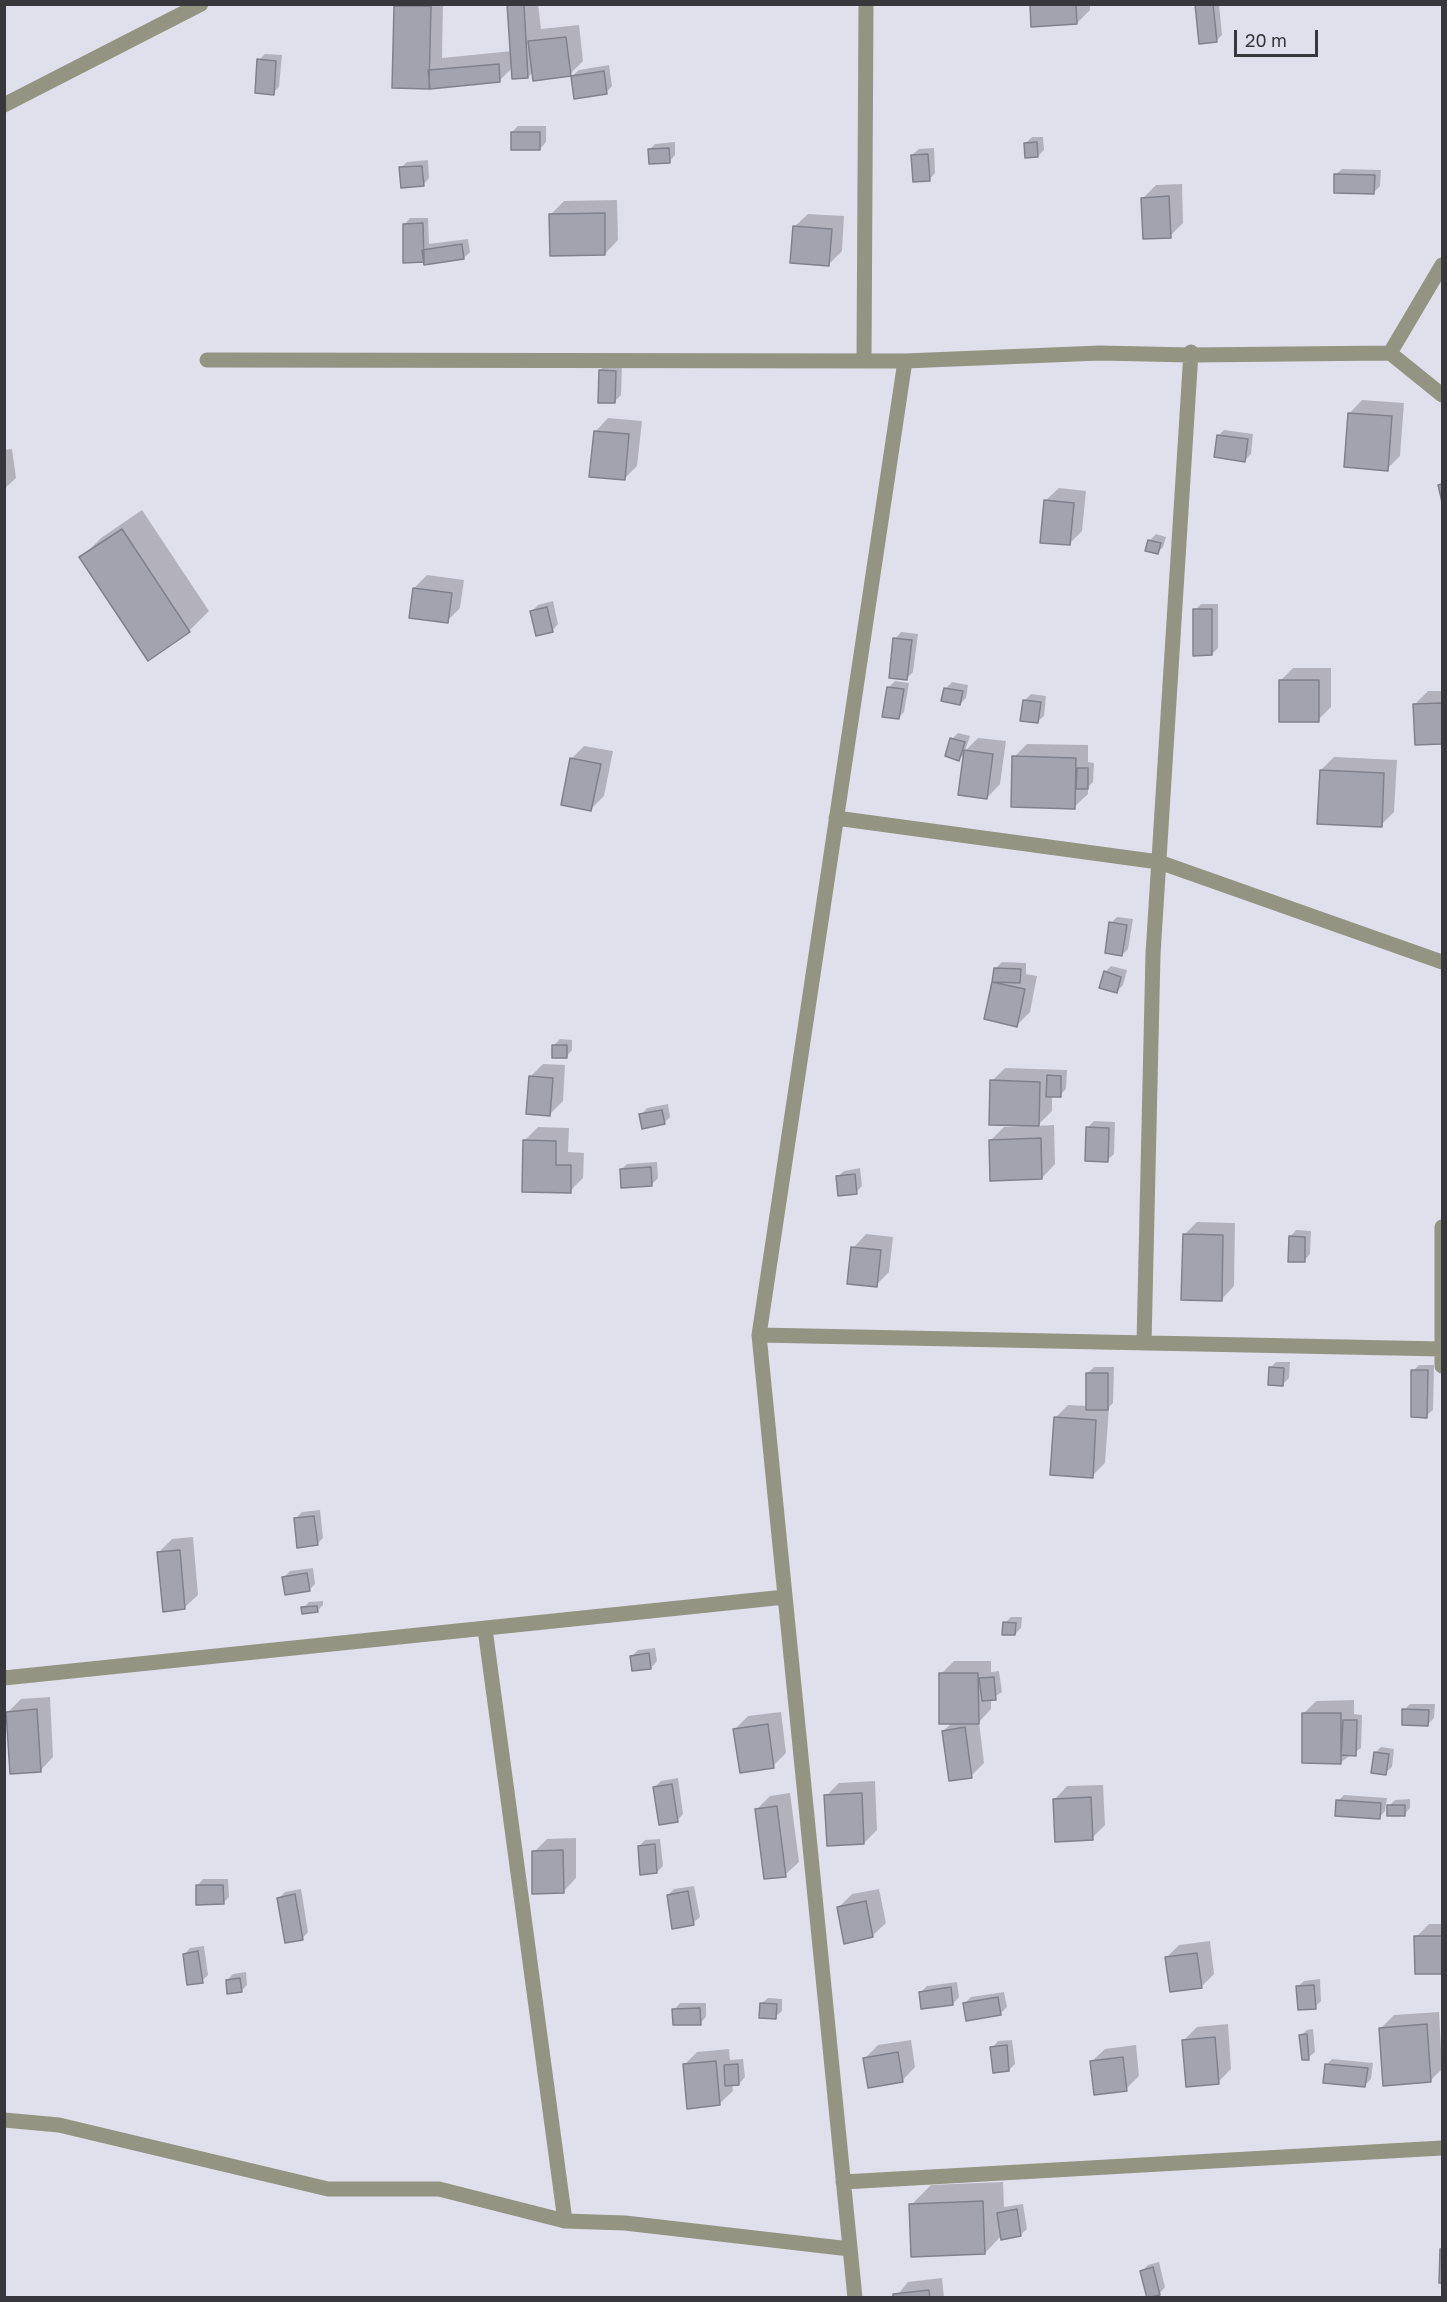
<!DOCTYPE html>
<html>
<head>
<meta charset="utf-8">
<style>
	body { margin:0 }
	#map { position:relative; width:1447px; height:2302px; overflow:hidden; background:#e0dfec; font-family:"Golos Text",sans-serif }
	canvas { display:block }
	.frame { position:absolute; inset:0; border:6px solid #37373c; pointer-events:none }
	.scale { position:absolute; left:1234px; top:30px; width:84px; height:27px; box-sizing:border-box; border:3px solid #37373c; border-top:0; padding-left:8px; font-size:18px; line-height:21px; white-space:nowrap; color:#37373c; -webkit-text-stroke:4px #e0dfec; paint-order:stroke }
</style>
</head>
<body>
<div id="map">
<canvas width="1447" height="2302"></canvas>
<div class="frame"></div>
<div class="scale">20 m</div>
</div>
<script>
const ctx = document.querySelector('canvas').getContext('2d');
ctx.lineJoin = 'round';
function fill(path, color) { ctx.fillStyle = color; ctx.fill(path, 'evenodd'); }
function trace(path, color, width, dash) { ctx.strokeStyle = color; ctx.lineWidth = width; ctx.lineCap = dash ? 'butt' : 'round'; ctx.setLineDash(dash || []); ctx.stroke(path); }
fill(new Path2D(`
	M397 4H443L442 58 512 51 509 4H538L541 29 579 25 583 61 570 74 533 72 528 77 513 67 500 80 429 88 394 87Z
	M1031 4H1090V10L1077 23Z
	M1196 4H1219L1222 35 1216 41Z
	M265 54 282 55 279 87 273 93 259 60Z
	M609 65 612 86 606 93 572 76 579 70Z
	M518 126H546V142L540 149 512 132Z
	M1032 137H1043L1044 150 1038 156 1026 143Z
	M675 142V155L669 162 649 150 655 144Z
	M934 148 935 173 929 180 912 155 919 149Z
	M428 160 429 178 423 185 400 168 407 162Z
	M1342 169 1381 170 1380 186 1374 192 1335 175Z
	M1182 184 1183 223 1170 236 1143 198 1156 185Z
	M617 200 618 240 605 254 551 214 564 201Z
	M808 214 844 216 842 251 829 264 794 227Z
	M410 218H428L429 244 468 239 470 252 464 258 425 263 404 225Z
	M607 364 622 365 621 395 614 402 600 370Z
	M1362 400 1404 403 1400 456 1387 469 1349 414Z
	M608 418 642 421 637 466 624 479 595 432Z
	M1224 430 1253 434 1251 454 1245 460 1218 436Z
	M12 449 16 478 4 489V450Z
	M1059 488 1086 491 1082 531 1069 544 1045 501Z
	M142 510 209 611 189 631 149 658 81 558 101 538Z
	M1156 534 1166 537 1163 547 1157 553 1147 550 1150 540Z
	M427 575 464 580 460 608 447 621 414 588Z
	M553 601 558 624 552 631 532 611 538 605Z
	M1201 604H1218V648L1212 654 1195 610Z
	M901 632 918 634 913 672 907 678 895 639Z
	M1293 668H1331V707L1318 720 1280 681Z
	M895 681 909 683 904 712 898 718 888 688Z
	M952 682 968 685 966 698 960 704 945 689Z
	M1428 691H1442V742L1416 743 1415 704Z
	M1031 694 1046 696 1044 716 1037 722 1024 701Z
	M958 733 970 736 965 751 978 738 1006 741 1000 784 987 798 965 753 959 759 952 739Z
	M1027 744 1088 745V762L1094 763 1093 782 1088 787V794L1074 807 1014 757Z
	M584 746 613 751 604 796 591 809 571 759Z
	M1334 757 1397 760 1394 812 1381 825 1321 770Z
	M1117 917 1133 919 1128 949 1122 955 1111 923Z
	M1002 962 1026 963V974L1037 976 1030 1012 1017 1025 985 1018 995 969Z
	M1111 966 1127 970 1123 985 1117 991 1105 972Z
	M560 1039 572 1040V1050L566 1057 553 1046Z
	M543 1064 565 1065 563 1101 550 1114 530 1077Z
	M1005 1068 1067 1070 1066 1089 1060 1095H1052V1111L1037 1126 1054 1125 1055 1164 1042 1178 990 1141 1004 1127 1024 1126 992 1081Z
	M668 1104 670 1117 664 1123 641 1115 647 1108Z
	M1094 1121 1115 1122 1114 1154 1107 1160 1088 1127Z
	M538 1127 569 1128 568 1152 584 1153 583 1178 570 1191 525 1140Z
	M657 1162 658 1178 652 1184 621 1170 627 1164Z
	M860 1168 862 1186 856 1192 837 1177 844 1171Z
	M1197 1222 1235 1223 1234 1286 1221 1300 1184 1235Z
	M1296 1230 1311 1231 1310 1254 1304 1261 1290 1237Z
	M866 1234 893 1237 889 1272 876 1285 853 1248Z
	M1276 1362H1290L1289 1378 1282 1385 1270 1368Z
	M1419 1365H1434L1433 1410 1426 1416 1413 1371Z
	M1094 1367H1114L1113 1403 1109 1407 1105 1463 1092 1476 1055 1418 1068 1405 1087 1406 1088 1373Z
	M320 1510 323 1538 317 1544 295 1519 302 1512Z
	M193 1537 198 1595 184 1608 159 1552 172 1539Z
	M313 1568 315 1584 309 1590 284 1577 290 1571Z
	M323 1601V1605L317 1611 303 1608 309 1602Z
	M1011 1617H1022L1021 1628 1015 1634 1005 1623Z
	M655 1648 657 1661 651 1668 632 1656 638 1650Z
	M954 1661H991V1672L999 1671 1002 1692 991 1699V1709L979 1722 984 1763 971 1776 943 1731 952 1723 941 1674Z
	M50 1697 53 1757 40 1771 7 1713 21 1699Z
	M1354 1700V1714L1362 1715 1361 1748 1341 1762 1303 1714 1316 1701Z
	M1410 1704H1435L1434 1718 1428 1724 1404 1710Z
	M781 1712 786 1753 773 1766 735 1729 748 1716Z
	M1381 1747 1394 1749 1392 1767 1385 1773 1375 1753Z
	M678 1778 683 1814 677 1821 655 1787 661 1781Z
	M875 1781 877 1830 864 1843 826 1796 839 1783Z
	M1103 1785 1105 1825 1092 1838 1054 1800 1067 1786Z
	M790 1793 799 1862 785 1875 757 1809 770 1796Z
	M1344 1795 1387 1798 1385 1811 1379 1818 1338 1801Z
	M1410 1799V1808L1404 1815 1389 1806 1395 1800Z
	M576 1838V1878L563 1892 534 1852 547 1839Z
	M660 1839 663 1866 657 1872 639 1846 645 1840Z
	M203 1879H228L229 1897 223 1903 197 1886Z
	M694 1886 700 1917 693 1923 668 1895 674 1889Z
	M301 1889 308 1932 302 1939 279 1898 285 1892Z
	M879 1889 886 1923 872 1936 839 1907 852 1894Z
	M1429 1924H1442V1972H1416V1937Z
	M1210 1941 1214 1974 1201 1987 1166 1958 1179 1945Z
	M204 1946 208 1975 202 1981 184 1955 190 1948Z
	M246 1972 247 1985 241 1991 227 1980 233 1974Z
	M1320 1979 1321 2001 1315 2007 1297 1987 1304 1981Z
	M957 1982 959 1997 953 2004 921 1992 927 1986Z
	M1004 1992 1007 2007 1001 2013 964 2004 971 1997Z
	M768 1998 782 1999V2011L775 2017 761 2004Z
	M680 2003H706V2017L700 2023 674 2010Z
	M1439 2012 1442 2069 1430 2081 1381 2028 1394 2015Z
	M1228 2024 1231 2069 1218 2082 1184 2040 1197 2027Z
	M1313 2029 1315 2052 1308 2058 1300 2036 1307 2030Z
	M911 2040 915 2067 902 2081 865 2058 878 2045Z
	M1012 2040 1015 2064 1009 2070 992 2048 998 2041Z
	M1136 2045 1139 2076 1126 2089 1091 2062 1105 2049Z
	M729 2049 730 2060 743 2059 745 2077 739 2084H732L733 2091 719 2104 684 2065 697 2052Z
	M1332 2059 1373 2063 1371 2079 1365 2085 1326 2065Z
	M1003 2182 1004 2207 1023 2204 1027 2229 1020 2235H1002L985 2253 911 2205 931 2185Z
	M1159 2262 1165 2287 1159 2294 1142 2271 1148 2265Z
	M942 2278 944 2298H895L908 2282Z`), '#0003');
const building = new Path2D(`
	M507 4H524L528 78 512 79Z
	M1030 4H1076L1077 24 1031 27Z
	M1195 4H1213L1217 42 1199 44Z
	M394 6H431L429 89 392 88Z
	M566 37 571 76 533 81 528 41Z
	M257 59 276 61 274 95 255 93Z
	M499 64 500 82 430 89 428 70Z
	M604 71 607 94 574 99 571 76Z
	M511 132H540V150H511Z
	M1037 142 1038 157 1025 158 1024 143Z
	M669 148 670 163 649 164 648 149Z
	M928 154 930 181 913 182 911 155Z
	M422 166 424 186 401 188 399 167Z
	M1334 174 1375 175 1374 194 1334 193Z
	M1169 196 1171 238 1143 239 1141 198Z
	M605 213V255L550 256 549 214Z
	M423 223 424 262 403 263V224Z
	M793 226 832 229 829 266 790 263Z
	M462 244 464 259 424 265 422 250Z
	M599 370 616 371 615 403H598Z
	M1348 413 1392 416 1388 471 1344 467Z
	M594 431 629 434 625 480 589 477Z
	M1217 435 1248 439 1245 462 1214 457Z
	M1442 484V502L1438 485Z
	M1044 500 1074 503 1070 545 1040 543Z
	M122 529 190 632 148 661 79 557Z
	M1148 540 1161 543 1158 554 1145 551Z
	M413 588 452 593 448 623 409 618Z
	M547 607 553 632 536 636 530 611Z
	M1193 609H1212V655L1193 656Z
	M893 638 912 640 907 680 889 678Z
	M1279 680H1319V722H1279Z
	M887 687 904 689 899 719 882 717Z
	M944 688 963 691 960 705 941 701Z
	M1023 700 1041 702 1038 723 1020 721Z
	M1442 703V744L1415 745 1413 704Z
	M950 738 965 742 959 761 945 756Z
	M964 750 993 754 987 799 958 795Z
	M1012 756 1076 758 1075 809 1011 807Z
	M570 758 601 764 591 811 561 805Z
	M1077 768H1088V789H1076Z
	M1320 770 1384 773 1382 827 1317 824Z
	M1109 922 1127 925 1122 956 1105 953Z
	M994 968 1021 969 1020 983 992 982Z
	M1104 971 1121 977 1117 993 1099 988Z
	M992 982 1025 989 1017 1027 984 1019Z
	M552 1045H567V1058H552Z
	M1047 1075 1061 1076V1097H1046Z
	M529 1076 553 1078 550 1116 526 1114Z
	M990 1080 1040 1082 1039 1126 989 1125Z
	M662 1110 665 1124 642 1129 639 1114Z
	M1086 1127 1109 1128 1108 1162 1085 1161Z
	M1041 1138 1042 1179 990 1181 989 1140Z
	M523 1140 556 1141V1165H571V1193L522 1192Z
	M651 1167 652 1186 621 1188 620 1169Z
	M855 1174 857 1194 838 1196 836 1176Z
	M1183 1234 1223 1235 1222 1301 1181 1300Z
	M1289 1236 1305 1237V1262H1288Z
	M851 1247 881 1250 877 1287 847 1284Z
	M1269 1367 1284 1368 1283 1386 1268 1385Z
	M1411 1370H1428L1427 1418 1411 1417Z
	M1086 1373H1108V1410H1086Z
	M1054 1417 1096 1420 1093 1478 1050 1475Z
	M314 1516 318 1545 297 1548 294 1518Z
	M180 1550 185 1609 163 1612 157 1552Z
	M307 1573 310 1591 285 1595 282 1577Z
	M317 1606 318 1612 302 1614 301 1607Z
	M1003 1622 1016 1623 1015 1635H1002Z
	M649 1653 651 1669 632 1671 630 1656Z
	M939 1673H978L979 1724H939Z
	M994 1677 996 1700 982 1701 979 1678Z
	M37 1709 41 1772 10 1774 6 1712Z
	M1402 1709 1429 1710 1428 1726 1402 1725Z
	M1302 1713H1341V1764L1302 1763Z
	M1343 1720H1357L1356 1756 1341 1755Z
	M768 1724 774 1768 740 1773 733 1729Z
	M965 1727 972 1778 949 1781 942 1731Z
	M1374 1752 1389 1754 1386 1775 1371 1773Z
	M672 1784 678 1822 659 1825 653 1787Z
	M862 1793 864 1844 827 1846 824 1795Z
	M1091 1797 1093 1840 1055 1842 1053 1799Z
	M1336 1800 1381 1803 1380 1819 1335 1816Z
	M1387 1805H1405V1816H1387Z
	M777 1806 786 1877 764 1879 755 1809Z
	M655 1844 657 1873 640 1875 638 1846Z
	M563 1850 564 1893 532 1894V1851Z
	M196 1885H223L224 1904 196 1905Z
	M688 1891 694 1925 672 1929 667 1895Z
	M295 1894 303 1940 285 1943 277 1898Z
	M866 1901 873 1937 844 1944 837 1907Z
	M1414 1936H1442V1974H1415Z
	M198 1951 203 1983 187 1985 183 1954Z
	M1197 1953 1202 1988 1170 1992 1165 1957Z
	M240 1978 242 1992 227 1994 226 1980Z
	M1314 1985 1316 2009 1298 2010 1296 1986Z
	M951 1987 953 2005 921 2009 919 1992Z
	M998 1997 1001 2015 966 2021 963 2003Z
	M760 2003 777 2004 776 2019 759 2018Z
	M700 2008 701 2025H673L672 2009Z
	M1427 2024 1431 2082 1383 2086 1379 2028Z
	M1307 2034 1309 2060H1302L1299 2035Z
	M1215 2037 1219 2084 1186 2087 1182 2040Z
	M1007 2045 1009 2071 993 2073 990 2047Z
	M898 2052 903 2082 868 2088 863 2058Z
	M1123 2057 1127 2091 1094 2095 1090 2061Z
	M716 2061 720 2105 687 2109 683 2064Z
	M738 2064 739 2085 725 2086 724 2065Z
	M1325 2064 1368 2068 1365 2087 1323 2083Z
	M983 2201 985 2254 911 2257 909 2204Z
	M1017 2209 1021 2236 1001 2240 997 2213Z
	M1440 2249H1442V2283H1439Z
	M1153 2267 1160 2295 1147 2298 1140 2271Z
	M929 2290 930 2298H893V2294Z`);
fill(building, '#a3a2af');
trace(building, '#81818d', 1.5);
trace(new Path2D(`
	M4 105 201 4
	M1390 353 1442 395
	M207 360 905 361 1100 353 1191 355 1390 353 1442 265
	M864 360 866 4
	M836 818 1159 862 1442 962
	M1442 1227V1366
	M759 1335 1442 1349
	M1144 1343 1153 954 1191 352
	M485 1629 565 2221
	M4 1678 785 1597
	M4 2120 59 2125 328 2189H439L565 2221 625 2223 850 2249
	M843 2182 1442 2148
	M855 2298 759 1335 905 361`), '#939481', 15);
</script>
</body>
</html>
